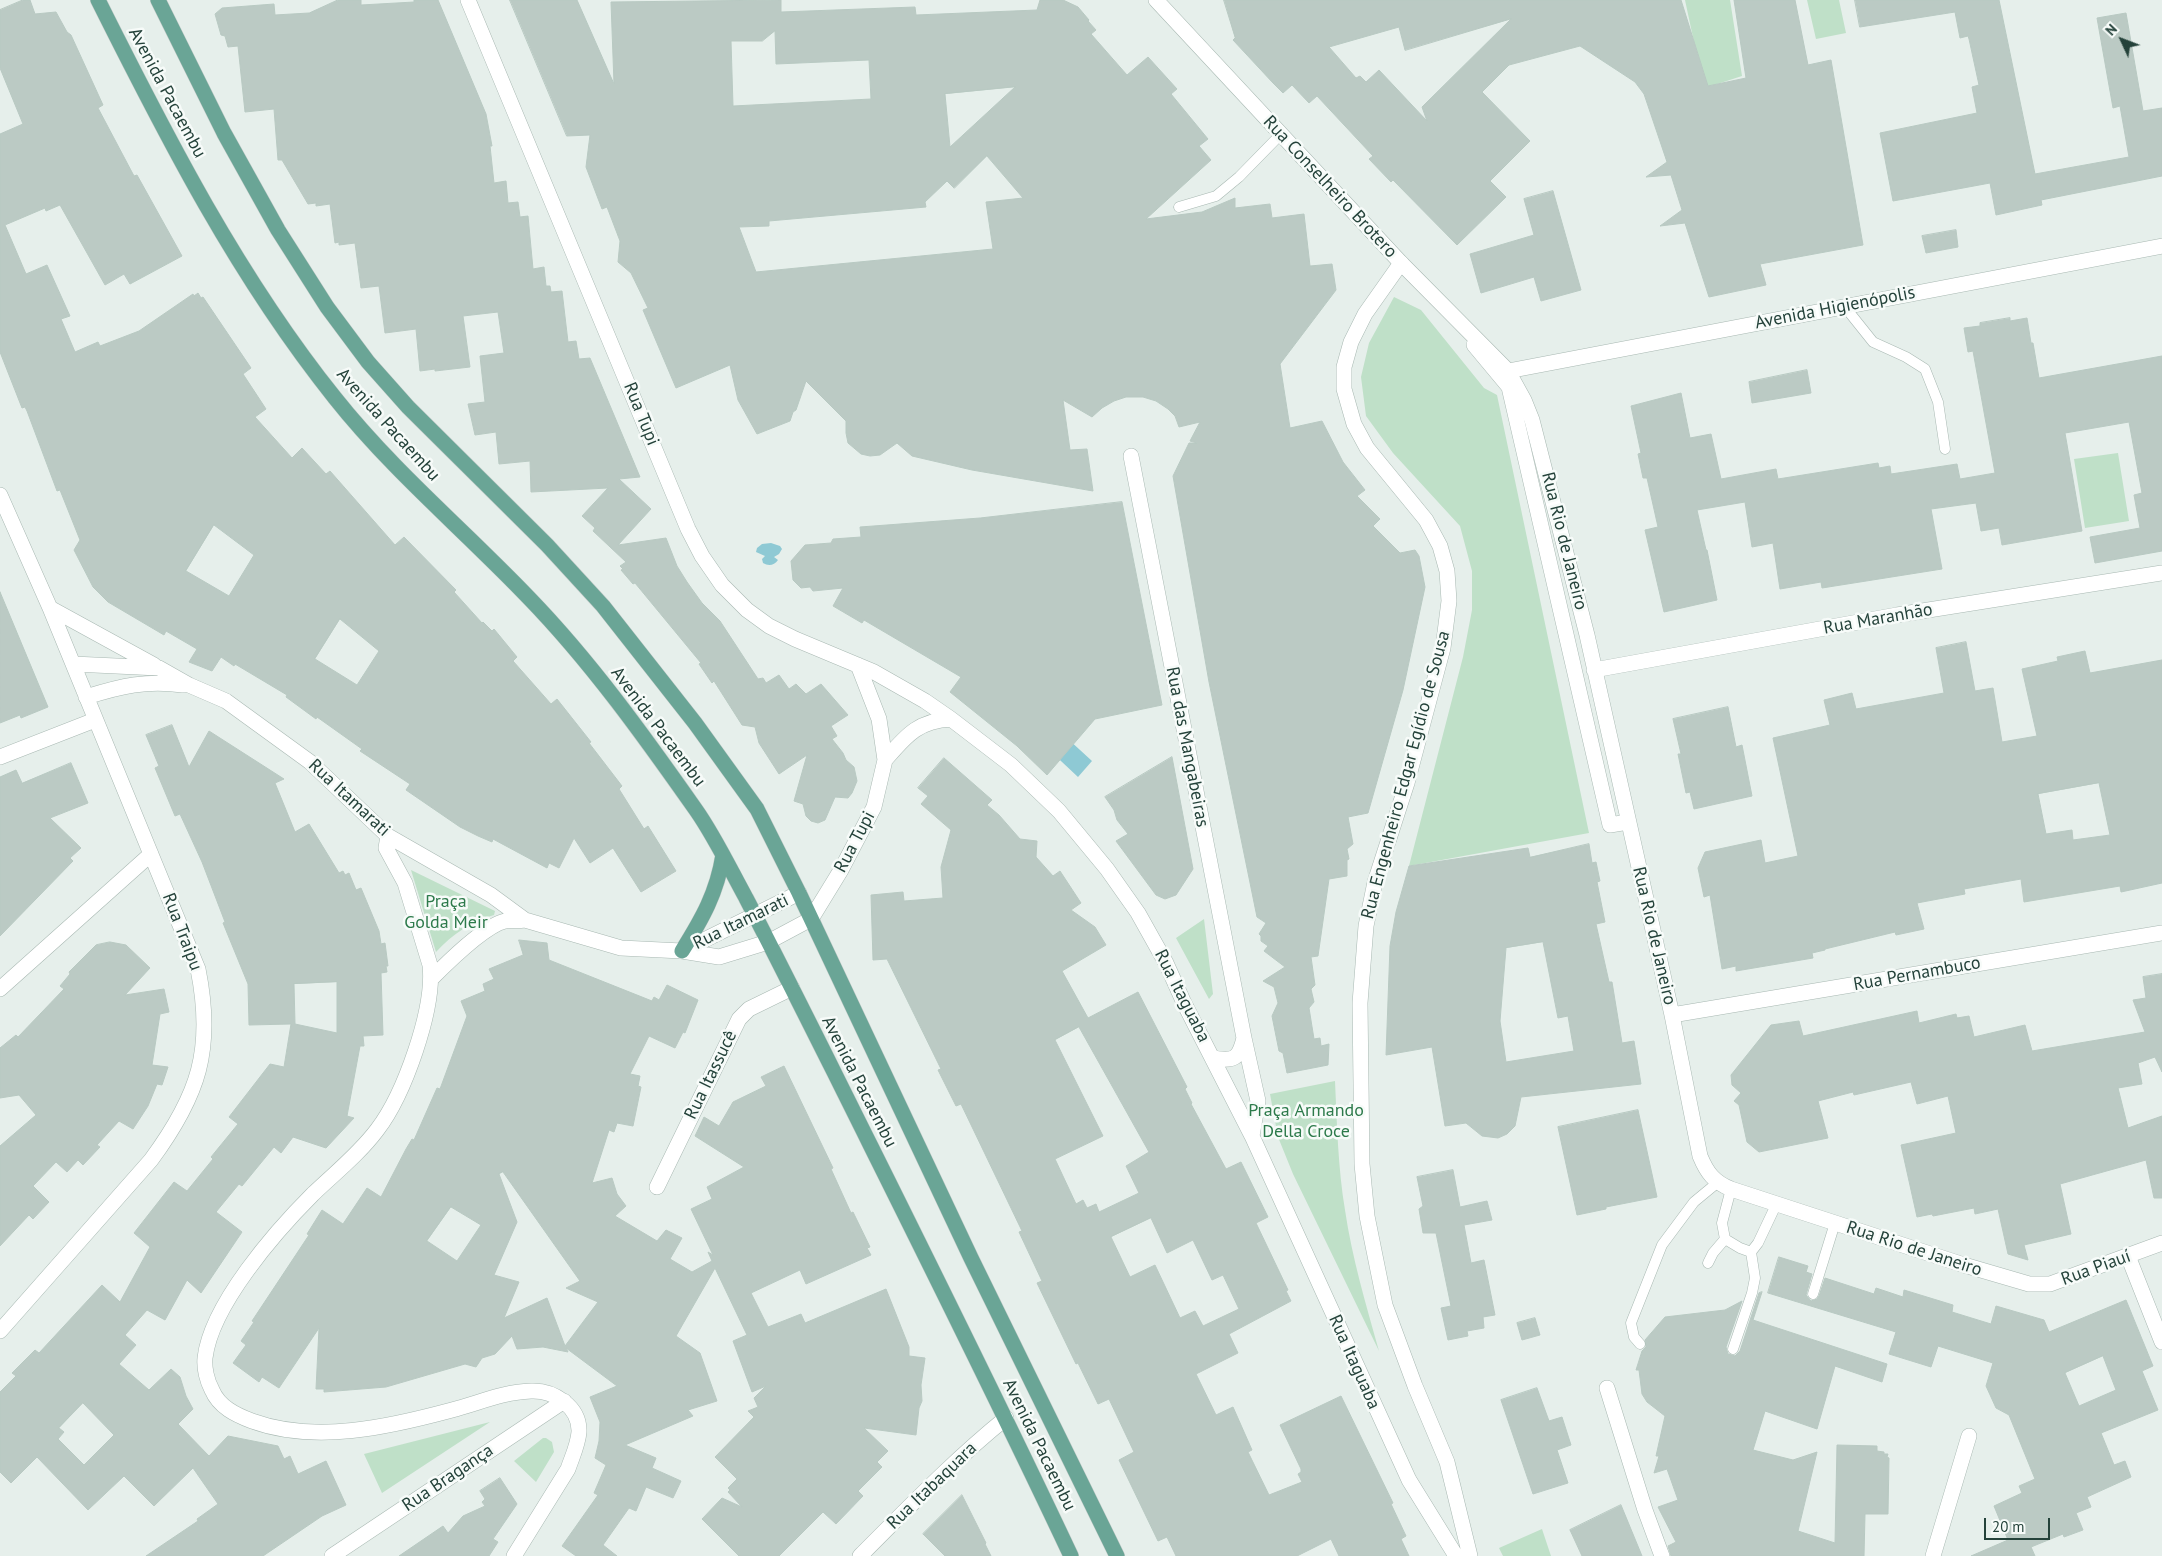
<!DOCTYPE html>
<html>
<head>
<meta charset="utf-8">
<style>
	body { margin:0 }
	#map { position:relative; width:2162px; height:1556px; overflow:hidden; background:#e6efeb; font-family:"PT Sans",sans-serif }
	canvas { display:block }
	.north { position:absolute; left:2097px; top:15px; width:50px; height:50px; -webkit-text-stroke:4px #f7fbf9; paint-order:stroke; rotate:313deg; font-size:14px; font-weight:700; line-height:20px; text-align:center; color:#24423a }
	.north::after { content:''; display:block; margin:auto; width:18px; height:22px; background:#24423a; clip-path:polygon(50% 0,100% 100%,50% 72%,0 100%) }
	.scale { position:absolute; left:1984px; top:1518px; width:66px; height:22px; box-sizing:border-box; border:2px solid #24423a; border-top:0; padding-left:6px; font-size:15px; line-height:18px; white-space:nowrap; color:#24423a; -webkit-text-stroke:4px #f7fbf9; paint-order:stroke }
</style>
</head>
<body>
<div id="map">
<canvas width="2162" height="1556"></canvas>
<div class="north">N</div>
<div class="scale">20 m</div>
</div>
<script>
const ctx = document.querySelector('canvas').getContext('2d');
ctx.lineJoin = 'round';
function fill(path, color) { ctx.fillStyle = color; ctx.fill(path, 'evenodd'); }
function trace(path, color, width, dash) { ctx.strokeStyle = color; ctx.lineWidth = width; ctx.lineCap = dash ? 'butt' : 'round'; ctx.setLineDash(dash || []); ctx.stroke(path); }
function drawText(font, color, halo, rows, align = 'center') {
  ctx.font = font + ' "PT Sans",sans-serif'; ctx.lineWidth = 5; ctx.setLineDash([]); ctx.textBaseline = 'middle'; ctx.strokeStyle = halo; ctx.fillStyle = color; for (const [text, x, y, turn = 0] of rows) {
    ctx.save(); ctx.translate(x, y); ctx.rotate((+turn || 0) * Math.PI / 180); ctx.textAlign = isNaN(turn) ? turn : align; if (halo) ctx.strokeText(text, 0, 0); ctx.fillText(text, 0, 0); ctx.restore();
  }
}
fill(new Path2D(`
	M1685 0H1730L1742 76 1708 87 1694 42Z
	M1807 0H1839L1846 33 1816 39Z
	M1394 297 1421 310 1484 388 1497 395 1589 833 1409 866 1463 657 1472 610V571L1460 526 1393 453 1366 416 1361 377 1369 343Z
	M2118 453 2129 521 2085 528 2074 459Z
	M411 870 495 911 494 915C470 922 453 934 436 952Z
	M1204 919 1213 994 1209 999 1176 938Z
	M1335 1081C1337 1124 1338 1168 1345 1210 1352 1258 1366 1305 1379 1351L1293 1174 1278 1137 1270 1094Z
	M490 1422 382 1493 364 1454Z
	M543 1438H546L552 1442 554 1452 536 1482 514 1461Z
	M1542 1529 1551 1556H1503L1499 1548Z`), '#bfe0c8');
fill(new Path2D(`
	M771 543 780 546 782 549 779 554 774 557 778 560C774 566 768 566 763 563L762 559 765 556 756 552 757 548 762 544Z
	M1043 716 1092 761 1078 777 1029 731Z`), '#8ec9d4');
const building = new Path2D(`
	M23 0H30L35 14 56 12 67 32 71 35 103 105 98 108 134 176 137 175 182 256 130 284 124 274 105 285 60 205 46 211 45 208 5 225 26 274 47 265 70 316 61 319 75 352 98 342 100 346 139 331 193 294 194 296 198 293 201 298 203 297 251 368 243 374 266 409 255 417 292 458 302 448 326 474 330 471 395 545 404 537 456 590 454 592 482 623 483 622 492 631 494 629 517 657 513 661 551 704 557 699 591 742 589 743 622 786 619 789 644 829 648 826 676 871 641 892 613 848 590 863 574 838 559 868 549 863 547 868 493 839 492 842 478 836 460 827 406 790 410 784 360 751 362 749 317 717 316 719 286 697 287 695 235 664 234 666 221 657 212 671 189 662 197 649 166 631 164 635 108 602 93 587 74 550 80 540 60 490 57 491 27 411 25 407 22 408 0 352V134L23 124 0 68V10ZM214 525 254 555 229 596 186 571ZM340 619 379 651 357 685 315 659Z
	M338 0H361V5L414 2V0H438L486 114 492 146H490L494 183 506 181 508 203 518 202 520 217 528 216 533 269 544 267 546 286H550L551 292 562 291 568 342 576 341 579 359 590 358 640 477 619 479 651 509 618 545 666 538 677 566 687 582 702 603 720 621 758 679 763 678 766 683 779 675 789 689 796 684 806 694 821 684 848 715 831 726 837 736 832 739 843 753 846 760 854 767 857 781 852 793 848 798 835 797 825 820 818 823 811 821 806 816 803 804 794 801 807 755 779 774 759 743 755 727 742 725 714 681 712 683 699 664 701 663 635 583 633 584 621 570 623 569 620 566 626 562 593 531 595 528 582 516 608 488 531 492 530 461 499 464 496 432 475 435 468 404 485 402 480 356 504 353 498 312 463 316 470 367 435 371V369L420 371 416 329 385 333 379 286 361 288 355 243 339 245V242L335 243 330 204 316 206V203L308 204 282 160H278L274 109 245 112 238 46 228 47 225 36 221 35 215 14 222 8 274 4 275 15 309 13Z
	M510 0H577L614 84 611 2 781 0V12L915 7 916 15 1037 10 1040 0H1063L1078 7 1089 20 1088 21 1096 30 1091 34 1127 75 1148 57 1177 89 1171 94 1208 139 1199 146 1211 160 1146 219 1202 212 1235 198V208L1270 204 1272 218 1304 214 1310 266 1332 264 1336 290 1280 364 1290 428 1322 421 1343 462 1365 490 1357 496 1380 519 1373 526 1400 553 1415 550 1419 556 1425 587 1403 690 1368 813 1348 817 1353 844 1347 849 1349 859 1347 860V876L1329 879 1318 956 1311 957 1315 985 1311 989 1314 1002 1309 1008 1314 1039 1320 1038 1321 1046 1329 1044 1328 1065 1287 1073 1283 1053 1279 1051 1272 1016 1278 1003 1274 987 1263 981 1285 967 1264 951 1268 946 1261 941V936L1259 934 1266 923 1257 917 1209 682 1173 476 1189 443H1197L1190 441 1200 422 1179 427 1175 416 1168 409 1156 401 1143 397H1126L1114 401 1102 408 1092 417 1063 400 1070 450 1087 449 1093 491 972 470 912 456 897 443 880 455 870 456 861 454 848 443 846 433V421L806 381 796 410 793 412 790 421 757 434 738 400 730 365 676 388 643 310 648 308 631 273 618 262 620 241 607 207 602 209 586 167 590 135 567 136ZM775 31 776 64 869 60 871 99 733 106 731 41H762ZM1015 87 950 147 945 94ZM987 156 1023 198 986 202 993 249 756 272 739 227 769 226V221L926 207 925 202 947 181 954 188Z
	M1224 0H1681L1708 86 1746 78 1734 0H1795L1808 65 1831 60 1863 245 1760 264 1766 285 1709 297 1685 223 1660 226 1682 210 1671 175 1646 177 1667 162 1644 94 1635 82 1580 46 1509 65 1482 92 1530 141 1490 181 1506 197 1457 245 1393 180 1391 182 1369 159 1373 156 1317 96 1309 103 1292 85 1283 93 1273 83 1233 40 1235 38ZM1511 19 1422 107 1427 121 1379 70 1366 82 1360 76 1356 78 1329 47 1399 27 1405 50Z
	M1855 0H1999L2035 174 2129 157 2120 106 2113 108 2097 18 2126 13 2143 111 2162 108V176L2041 200 2042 205 1996 215 1990 183 1893 201 1880 133 1977 113 1972 87 1979 85 1969 39 1968 36 1960 38 1955 12 1860 27Z
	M1553 191 1581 290 1541 301 1534 277 1481 293 1470 254 1534 235 1524 199Z
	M1956 230 1958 247 1926 253 1922 236Z
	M2010 318V321L2027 318 2031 343H2033L2039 378 2162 356V551L2095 563 2090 537 2140 528 2134 495 2142 493 2129 422 2065 433 2082 531 2002 545 1999 528 1981 531 1976 503 1931 509 1942 569 1822 588 1821 582 1780 589 1773 543 1752 547 1745 502 1697 510 1706 550H1707L1717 600 1664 612 1645 530 1658 527 1647 478H1643L1638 454 1641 453 1631 406 1681 393 1690 438 1711 434 1721 479 1776 469 1778 479 1878 463 1879 468 1890 466 1891 474 1957 464 1960 479 1995 473 1973 351 1968 352 1964 328 1980 326V323Z
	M1807 370 1811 393 1752 403 1749 382Z
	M1122 502 1162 705 1095 719 1047 775 1017 746 950 692 961 677 864 620 862 623 833 606 843 588 813 591 810 587 801 588 793 580 791 561 805 545 831 543 833 539 861 537 860 527 980 518Z
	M0 592 48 707 21 718 20 715 0 723Z
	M1966 642 1975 691 1993 688 2002 742 2037 736 2022 669 2058 661 2057 657 2085 651 2090 673 2162 660V883L2121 892 2120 886 2024 902 2021 879 1964 889 1965 894 1917 903 1924 929 1896 935 1895 932 1825 949V950L1812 953 1813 958 1736 971V966L1722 969 1710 895 1704 897 1698 868 1705 852 1761 840 1765 863 1798 856 1773 738 1830 725 1824 700 1852 693 1856 709 1944 693 1936 648ZM2099 783 2110 835 2073 840 2072 830 2046 834 2038 794Z
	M1728 707 1736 747 1742 745 1752 796 1694 809 1690 792 1686 793 1678 754H1681L1673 719Z
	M172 725 189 767 209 731 284 779 275 783 295 832 309 824 339 873 343 871 345 875 349 873 356 890 361 888 379 931 381 944 385 943 388 966H386L387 972 381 973 383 1035 363 1036 364 1046H360L347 1116 354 1118 326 1148 293 1137 281 1153 274 1147 242 1186 239 1184 216 1212 242 1232 201 1293 187 1280 165 1320 147 1310 125 1335 136 1345 119 1364 149 1390 171 1369 180 1377 186 1396 193 1409 178 1424 209 1456 228 1436 278 1446 284 1459 290 1456 298 1474 326 1461 346 1505 322 1516 263 1556H146L198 1521 197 1519 218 1504 193 1468 154 1506 124 1476 88 1510 37 1457 11 1483 0 1472V1392L16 1376 12 1373 35 1350 39 1353 102 1285 120 1302 150 1247 134 1233 174 1182 187 1191 213 1159 211 1157 238 1124 229 1117 270 1064 284 1067 291 1024 249 1025 248 984 223 923 225 922 202 862 180 814 175 816 155 768 159 766 146 735ZM337 982V1033L295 1024 294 984ZM83 1403 114 1435 84 1465 58 1439 64 1432 59 1428Z
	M1172 757 1193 869 1176 895 1165 899 1156 895 1116 841 1128 834 1117 820 1114 810 1105 797Z
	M944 758 992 800 987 805 999 815 1020 839 1037 841 1036 857 1053 876 1060 871 1081 903 1071 910 1095 927 1106 945 1062 971 1088 1018 1138 992 1187 1087 1185 1089 1192 1103 1191 1104 1226 1169 1241 1162 1268 1217 1256 1223 1288 1290 1286 1291 1291 1301 1229 1334 1238 1353 1196 1374 1216 1415 1233 1407 1252 1450 1248 1452 1269 1495 1302 1482 1298 1474 1301 1472V1469L1280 1425 1341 1396 1393 1503 1391 1504 1406 1536 1401 1539 1409 1556H1339L1331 1539 1297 1556H1176L1167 1537 1158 1541 1119 1460 1134 1452 1109 1399 1098 1404 1078 1363 1076 1364 1037 1283 1042 1281 1019 1232 1022 1231 961 1104 956 1106 938 1070 941 1069 887 959 873 960 871 895 903 892 904 901 943 898 941 867 951 830 921 804 928 796 918 788ZM1079 1027 1149 1152 1126 1166 1139 1193 1099 1212 1096 1204 1087 1208 1083 1200 1076 1204 1055 1159 1103 1136 1055 1040ZM1151 1218 1167 1253 1193 1240 1212 1280 1223 1275 1239 1309 1203 1326 1195 1311 1180 1318 1155 1265 1130 1277 1111 1237Z
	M71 763 88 803 50 818 81 848 70 858 73 861 0 936V777L16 770 22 783Z
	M1589 844 1592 863 1596 862 1600 881 1597 882 1605 922 1596 924 1609 982H1612L1622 1043 1634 1041 1641 1084 1521 1097 1515 1126 1507 1134 1498 1138 1482 1136 1466 1123 1445 1126 1432 1047 1386 1055 1390 946 1396 912 1409 866 1528 848 1530 857ZM1543 942 1558 1018 1568 1016 1574 1051 1506 1062 1500 1021 1506 948Z
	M519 940 547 943 549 960 652 1001 654 997 659 1000 667 985 698 1000 685 1033 683 1032 675 1048 649 1036 630 1074 640 1076 638 1086 641 1087 633 1126 617 1123 614 1132 609 1130 592 1183 612 1178 617 1194 626 1206 615 1216 657 1241 666 1230 682 1238 670 1259 692 1272 712 1261 708 1252 713 1255 691 1209 712 1199 707 1187 744 1167 695 1136 704 1117 719 1126 733 1102 766 1086 761 1077 784 1066 833 1168 831 1169 851 1213 853 1212 870 1247 867 1248 871 1255 806 1284 800 1270 751 1293 768 1327 801 1314 805 1323 886 1289 909 1347V1356L925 1358 921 1385 922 1401 919 1408 916 1435 864 1428 888 1451 877 1462 882 1467 858 1491 863 1496 836 1524 823 1512 779 1556H739L702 1519 722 1498 742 1507 728 1492 730 1490 728 1488 737 1479 715 1457 754 1417 748 1411 758 1407 754 1398 766 1386 752 1392 733 1341 747 1335 715 1268 676 1336 700 1353 717 1401 688 1410 693 1416 625 1445 656 1458 652 1468 681 1481 673 1498 646 1487 636 1511 629 1508 603 1545 617 1556H576L562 1546 598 1495 594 1493 606 1465 595 1458 599 1441 600 1422 590 1397 617 1386 566 1348 568 1352 543 1347 517 1349 512 1336 495 1354 482 1358 476 1367 465 1364 386 1387 324 1392V1389H316L319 1328 279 1388 262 1377 259 1382 233 1363 246 1345 241 1341 254 1322 252 1321 309 1235 307 1234 322 1210 343 1224 367 1188 381 1197 406 1149 412 1139 414 1140 437 1088 440 1089 467 1016 461 1001 485 991 483 984 494 979 489 969 523 955ZM503 1172 580 1281 566 1288 598 1302 565 1346 547 1298 504 1318 519 1282 494 1275 517 1222 499 1174ZM451 1207 481 1225 457 1261 427 1241Z
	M110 942 126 945 150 968 125 995 164 989 169 1012 160 1014 152 1065 168 1067 162 1085 157 1084 148 1106 133 1129 119 1121 97 1145 100 1147 83 1165 78 1160 67 1172 56 1162 33 1186 49 1202 33 1219 29 1215 0 1246V1146L36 1115 19 1095 0 1098V1048L16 1035 18 1037 64 989 60 986 70 974 69 972 96 945Z
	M2162 974V1072L2155 1057 2138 1063 2142 1084 2118 1088 2128 1128 2162 1116V1198H2154L2146 1160 2060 1184 2071 1234 2024 1245 2028 1260 2008 1254 1998 1209 1975 1214 1974 1208 1933 1216 1932 1214 1917 1217 1901 1145 1956 1133 1948 1096 1917 1104 1911 1082 1854 1095 1853 1092 1818 1101 1828 1138 1759 1152 1747 1142 1739 1105 1734 1101 1741 1093 1732 1085 1731 1075 1771 1025 1799 1021 1803 1036 1917 1011 1919 1023 1956 1014 1957 1018 1969 1016 1974 1037 2025 1025 2032 1051 2145 1032 2133 1000 2146 998 2143 977Z
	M1638 1110 1657 1197 1606 1207V1209L1577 1215 1558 1127Z
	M1453 1170 1460 1207 1487 1201 1492 1220 1464 1225 1471 1263 1484 1260 1495 1315 1483 1317 1484 1328 1467 1331 1468 1336 1448 1340 1441 1308 1451 1306 1436 1233H1423L1419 1209 1423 1206 1417 1177Z
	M1779 1257 1808 1266 1806 1272 1812 1274 1806 1295 1811 1301 1817 1299 1819 1296 1825 1278 1874 1294 1876 1288 1903 1297 1904 1290 1953 1305 1952 1312 1991 1324 1996 1306 2044 1320 2049 1332 2126 1300 2153 1366 2142 1371 2158 1410 2101 1433 2114 1465 2125 1461 2131 1477 2087 1497 2091 1507 2076 1513 2083 1530 2064 1537 2063 1534 2031 1547 2035 1556H1971L2008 1540 1994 1506 2022 1493 2019 1486 2035 1479 2009 1415 1996 1408 1986 1386 1993 1363 1938 1346 1931 1367 1889 1354 1896 1332 1768 1293ZM2103 1356 2116 1390 2079 1406 2065 1373Z
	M1762 1292 1753 1320 1887 1364 1882 1382 1835 1366 1817 1429 1765 1411 1753 1450 1793 1460 1817 1452 1798 1531 1835 1543 1837 1445 1877 1446V1451L1884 1452V1454H1888L1887 1457 1889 1458 1888 1514H1865L1864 1556H1671L1668 1546 1676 1542 1658 1507 1678 1500 1667 1469 1654 1473 1659 1456H1656L1665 1416 1647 1402 1642 1394 1639 1370H1636L1642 1351 1646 1347 1645 1340 1665 1317 1725 1310 1742 1301 1726 1347 1728 1354 1735 1356 1740 1351 1759 1293Z
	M1535 1318 1540 1335 1522 1340 1517 1323Z
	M1537 1388 1549 1421 1562 1417 1571 1445 1557 1450 1568 1483 1533 1494 1501 1400Z
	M500 1478 517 1504 493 1539 498 1542 489 1556H399L443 1526 448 1533 463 1516 485 1506 482 1502 485 1499 480 1491Z
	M962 1495 986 1543 985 1544 991 1556H945L923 1534Z
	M1621 1505 1642 1556H1582L1570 1530Z`);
fill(building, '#bbcac4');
trace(building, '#b8c9c2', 1);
const service = new Path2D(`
	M1179 207 1216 196 1239 177 1281 134
	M1845 307 1873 342 1906 357 1925 369 1938 402 1945 449
	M1731 1189 1722 1223 1725 1239 1740 1248 1751 1252
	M1708 1263 1713 1253 1725 1239
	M1813 1294 1835 1223
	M1640 1344 1634 1337 1631 1323 1662 1245 1694 1202 1717 1183
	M1733 1349 1752 1293 1755 1278 1751 1252 1758 1243 1776 1205`);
const pedestrian = new Path2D(`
	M1474 345 1509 387 1610 825 1628 822`);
const minor = new Path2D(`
	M468 0 688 529 702 556 722 585 747 610 769 626 795 639 874 672 925 701 951 719 1011 765 1059 811 1107 869 1138 913 1166 963 1184 1003 1252 1136 1409 1480 1456 1556
	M1401 263 1365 314 1351 342 1344 367V389L1354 424 1367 448 1426 520 1440 546 1447 571 1449 601 1443 648 1407 783 1375 882 1366 926 1360 1003 1362 1164 1367 1216 1385 1305 1415 1386 1447 1462 1470 1556
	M1508 371 1524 400 1532 420 1587 635 1672 1015 1700 1156C1707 1173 1714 1182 1731 1189L1964 1265 2029 1284H2050L2162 1243
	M1131 456 1244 1038
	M0 495 50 608 198 969C214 1049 199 1095 151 1160L0 1331
	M50 608 154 665
	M73 664 159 668 189 685 226 701 310 762 388 836 491 895 525 920 621 948 682 951 719 957 768 942 811 919 841 870 874 807 885 760 879 719 858 665
	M1594 670 1897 615 2162 573
	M86 697C121 686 146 680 183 685
	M0 757 95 720
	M885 760C906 736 917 721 951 719
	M388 836 386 848 405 883 430 965C435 1009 404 1095 377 1130 359 1154 335 1173 313 1194 276 1231 211 1305 205 1358 204 1368 207 1381 212 1390 219 1407 236 1415 252 1421 315 1444 389 1427 452 1410 479 1403 503 1392 531 1391 554 1390 580 1407 579 1432 578 1445 572 1457 568 1469L514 1556
	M682 951 799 893
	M431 979C447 963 484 926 505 921 511 920 518 921 525 920
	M0 989 151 854
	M1672 1015 2162 933
	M1213 1058C1235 1062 1239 1058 1244 1038L1258 1101 1252 1136
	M657 1187 739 1019 749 1009 792 988
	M2128 1256 2162 1342
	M1607 1388 1645 1510 1662 1556
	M332 1556 564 1401
	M860 1556C907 1509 954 1460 1006 1418
	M1933 1556 1969 1436`);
const tertiary = new Path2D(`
	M1156 0 1401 263 1508 371 2162 246`);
const primary = new Path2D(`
	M98 0C167 138 238 277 335 398 393 471 465 531 529 598 591 662 644 736 696 810 715 837 730 869 746 898 776 956 805 1014 834 1072 914 1233 995 1394 1071 1556
	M158 0 224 133 278 230 327 307 368 362 408 407 547 545 603 606 695 723 757 809 799 893 971 1258 1117 1556
	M682 951C702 919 717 893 723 855`);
trace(service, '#a8b8b2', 11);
trace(pedestrian, '#a8b8b2', 16);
trace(minor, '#a8b8b2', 16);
trace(tertiary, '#a8b8b2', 16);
trace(primary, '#c2cac8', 16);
trace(service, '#fff', 10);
trace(pedestrian, '#fff', 15);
trace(minor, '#fff', 15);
trace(tertiary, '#fff', 15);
trace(primary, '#6aa596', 15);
drawText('18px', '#24423a', '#f7fbf9', [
	["Avenida Pacaembu",167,93,62],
	["Rua Conselheiro Brotero",1330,187,47],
	["Avenida Higienópolis",1835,308,-11],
	["Rua Tupi",641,414,68],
	["Avenida Pacaembu",388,425,48],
	["Rua Rio de Janeiro",1564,541,76],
	["Rua Maranhão",1878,619,-10],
	["Avenida Pacaembu",658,727,53],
	["Rua das Mangabeiras",1187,747,79],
	["Rua Engenheiro Edgar Egídio de Sousa",1406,775,-75],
	["Rua Itamarati",349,798,43],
	["Rua Tupi",855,842,-62],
	["Rua Itamarati",741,922,-26],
	["Rua Traipu",182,932,69],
	["Rua Rio de Janeiro",1654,936,77],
	["Rua Pernambuco",1917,974,-10],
	["Rua Itaguaba",1182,996,63],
	["Rua Itassucê",711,1075,-64],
	["Avenida Pacaembu",859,1082,63],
	["Rua Rio de Janeiro",1914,1249,18],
	["Rua Piauí",2096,1268,-20],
	["Rua Itaguaba",1354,1362,66],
	["Avenida Pacaembu",1039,1445,64],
	["Rua Bragança",448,1478,-34],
	["Rua Itabaquara",932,1486,-44]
]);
drawText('18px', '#2d7a4b', '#f7fbf9', [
	["Praça",446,902],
	["Golda Meir",446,923],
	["Praça Armando",1306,1111],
	["Della Croce",1306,1132]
]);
</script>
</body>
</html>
